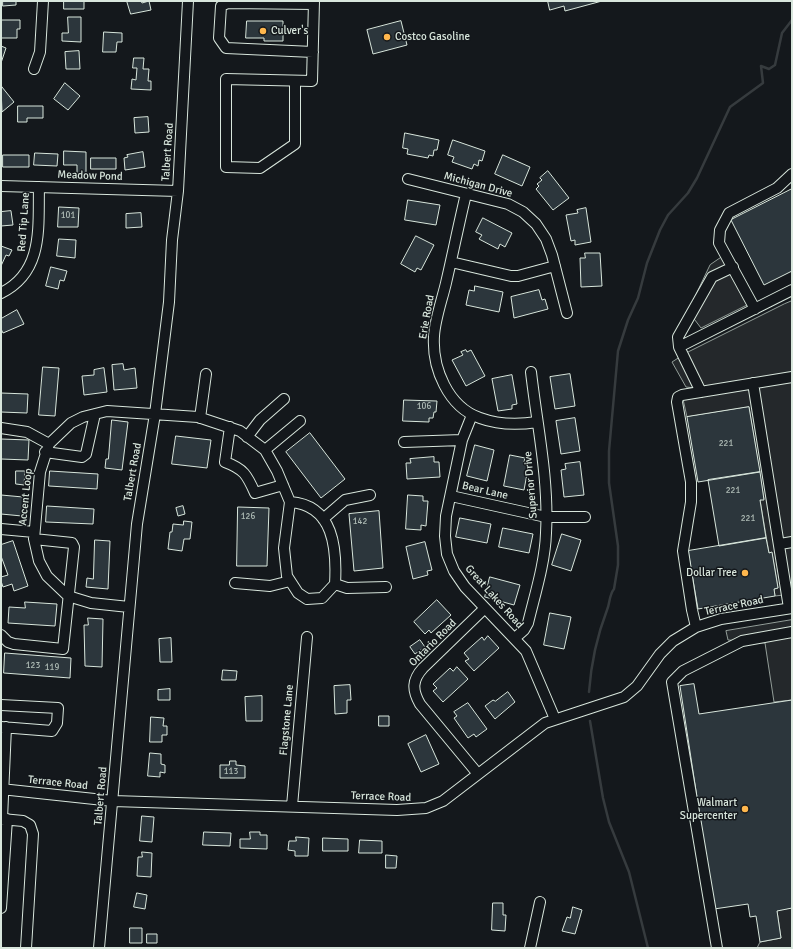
<!DOCTYPE html>
<html>
<head>
<meta charset="utf-8">
<style>
	body { margin:0 }
	#map { position:relative; width:793px; height:949px; overflow:hidden; background:#14181c; font-family:Signika,sans-serif }
	canvas { display:block }
	.frame { position:absolute; inset:0; border:2px solid #d8e6dc; pointer-events:none }
</style>
</head>
<body>
<div id="map">
<canvas width="793" height="949"></canvas>
<div class="frame"></div>
</div>
<script>
const ctx = document.querySelector('canvas').getContext('2d');
ctx.lineJoin = 'round';
function fill(path, color) { ctx.fillStyle = color; ctx.fill(path, 'evenodd'); }
function trace(path, color, width, dash) { ctx.strokeStyle = color; ctx.lineWidth = width; ctx.lineCap = dash ? 'butt' : 'round'; ctx.setLineDash(dash || []); ctx.stroke(path); }
function drawText(font, color, halo, rows, align = 'center') {
  ctx.font = font + ' Signika,sans-serif'; ctx.lineWidth = 3; ctx.setLineDash([]); ctx.textBaseline = 'middle'; ctx.strokeStyle = halo; ctx.fillStyle = color; for (const [text, x, y, turn = 0] of rows) {
    ctx.save(); ctx.translate(x, y); ctx.rotate((+turn || 0) * Math.PI / 180); ctx.textAlign = isNaN(turn) ? turn : align; if (halo) ctx.strokeText(text, 0, 0); ctx.fillText(text, 0, 0); ctx.restore();
  }
}
const parking = new Path2D(`
	M722 257 749 304 701 328 688 311 710 265Z
	M792 301V373L695 388 686 387 672 362 686 353 784 304Z
	M792 381V594L775 596 774 589 778 588 772 553H769L760 500 764 499 749 407 687 417 683 399Z
	M792 620V700L774 702 765 643 728 640 726 631Z
	M792 908V948H757L760 942 781 938 777 911Z`);
fill(parking, '#24282b');
trace(parking, '#939e99', 1);
trace(new Path2D(`
	M589 692C591 664 597 636 607 610 610 603 609 595 614 589L618 565V546L609 483V451L618 351 628 320 638 298 647 263 660 230 668 215 688 193 697 178 730 107 763 83 761 66 769 69 775 65 782 33 792 20
	M590 721 603 798 609 822 629 872 648 948`), '#363b3e', 2.5);
const building = new Path2D(`
	M3 1H16V5L3 6Z
	M64 1H84V9H64Z
	M127 1H141L142 3 149 1 151 10 131 14Z
	M548 1H602L565 11 564 6 550 10Z
	M68 17H81V42L62 41V33H68Z
	M1 20H20V29H17V38H1Z
	M247 21H283V41H264V38H246Z
	M401 21 407 45 373 54 367 30Z
	M104 32 122 33V42H117L116 52H103Z
	M1 46 6 48 1 63Z
	M79 51 80 69H66L65 52Z
	M134 58H144L143 69H149L148 81H151V90L131 89 132 79 136 80 137 68H133Z
	M65 83 80 96 68 110 54 99Z
	M2 87 14 102 2 112 1 88Z
	M18 106H43V118H27V122H18Z
	M148 117 149 132 135 133 134 118Z
	M405 133 439 140 437 150H434L433 156 429 155 428 158 407 154 408 149 403 148Z
	M453 140 485 151 482 161 479 160 478 166 474 164 472 169 452 162 454 157 448 155Z
	M64 151 86 152V173H77V165H64Z
	M143 152 145 167 125 170 124 158 128 157 127 155Z
	M35 153 58 154 57 166 34 165Z
	M3 155H29V167H3Z
	M503 155 530 167 522 186 495 174Z
	M91 158H116V169H91Z
	M548 171 569 198 553 210 536 189 539 186 537 184 542 180 540 178Z
	M792 189V271L764 285 731 220Z
	M408 200 440 205 436 225 405 220Z
	M59 207 79 208 78 227H58Z
	M586 208 591 242 575 245V240L571 241 566 215 578 213 577 210Z
	M11 211 13 225 1 226V212Z
	M141 213 142 227 126 228V214Z
	M483 218 512 233 505 247 500 244 498 249 479 239 482 235 476 232Z
	M416 236 434 245 421 270 417 268 415 272 401 264Z
	M59 239 76 240 75 258 57 256Z
	M1 246 12 250 9 256 6 255 1 266Z
	M585 253H600L602 286 581 287 580 258H585Z
	M51 267 67 271 64 281 60 280 58 289 46 286Z
	M475 286 503 292 499 312 466 305 469 290 474 291Z
	M539 290 542 300 545 299 548 309 514 318 511 297Z
	M17 310 24 324 3 333 1 329V319Z
	M466 350 467 352 471 350 485 376 466 386 452 360 463 355 461 352Z
	M123 364 124 370 135 368 137 388 114 390 112 365Z
	M43 367 59 368 55 416 39 415Z
	M104 368 107 392 84 395 82 376 94 375V370Z
	M570 374 575 406 555 409 550 377Z
	M512 375 517 404 512 405V409L498 411 492 379Z
	M1 393 28 394 27 413 1 412Z
	M404 400 437 401 436 412H434L433 418H429V422L403 421Z
	M749 407 760 472 698 482 687 417Z
	M575 418 580 451 561 454 556 421Z
	M112 420 128 422 122 470 105 468 106 459H108Z
	M310 433 345 479 321 498 286 452Z
	M176 436 211 440 207 468 172 464Z
	M1 439 29 440 28 460 1 459Z
	M475 445 494 450 487 481 467 476Z
	M510 455 525 458 524 462 529 463 524 490 504 486Z
	M434 457V462H439L440 477 407 479 406 463H411L410 459Z
	M580 462 584 495 564 497 561 470 566 469 565 464Z
	M16 471H25L24 485 16 484Z
	M50 471 98 474 97 489 49 486Z
	M760 472 764 500H760L766 538 719 546 708 480Z
	M1 495 23 497 22 516 1 514Z
	M408 495 423 496V501H428L426 526 421 525V530L406 529Z
	M47 506 94 509 93 524 46 522Z
	M183 506 185 514 178 516 176 508Z
	M238 507 269 508 267 566H237Z
	M379 511 383 568 354 571 349 514Z
	M460 518 491 524 487 543 456 537Z
	M184 521 192 522 190 539H184L182 551 168 549 170 532H172L173 524 183 525Z
	M503 528 533 534 529 553 499 547Z
	M562 534 581 540 571 571 552 565Z
	M766 538 769 553 772 552 778 588 774 589 775 596 698 609 688 551Z
	M95 540 110 541 108 589 86 587 87 578 93 579Z
	M13 541 28 586 14 591 12 584 3 587 1 581V577L8 575 1 556V545Z
	M425 542 432 570 427 571 428 575 413 579 406 547Z
	M490 577 520 585 514 605 485 597Z
	M437 600 451 615 431 633 429 630 425 634 414 622Z
	M25 602 57 604 55 626 8 623 9 607 25 608Z
	M550 613 571 617 564 649 544 645Z
	M88 618 103 619 102 667 85 666 84 625H88Z
	M488 636 499 648 474 671 465 661 469 659 464 653 482 637 484 640Z
	M171 638 172 662H160L159 639Z
	M420 640 425 647 415 654 410 647Z
	M5 653 71 658 70 678 4 673Z
	M457 667 468 679 443 702 433 691 437 688 433 684 450 668 453 671Z
	M223 670 237 671 236 680H222Z
	M694 684 699 714 792 700V908L777 911 781 938 760 942 756 916 750 917 748 904 714 909 680 686Z
	M350 685 351 700H347V713L335 714 334 686Z
	M170 689V700H158V690Z
	M508 692 515 702 495 719 485 706 493 700 495 701Z
	M262 696V721H246L245 697Z
	M468 703 487 729 476 737 474 734 468 738 454 718 457 716 454 712Z
	M379 716H389V726H379Z
	M151 717 164 718 163 726H167V735H162V742H150Z
	M426 735 439 764 421 772 408 744Z
	M150 753 161 754V764L165 765V773L160 772V777L148 776Z
	M230 761H236V765L245 766V778H220V765H229Z
	M142 816 154 817 152 842 140 841Z
	M204 832 231 833 230 846 203 845Z
	M250 832H260V835H267V849L240 848V839H250Z
	M296 837 309 838 308 856H295V851L288 850 289 841H296Z
	M323 838 348 839V851H323Z
	M360 840 382 841V853H359Z
	M142 852 152 853 151 877 137 876 138 857H142Z
	M386 855 397 856 396 868H386Z
	M137 893 147 895 145 909 134 907Z
	M493 903H503V915H506L505 931 492 930Z
	M573 907 582 910 575 934 562 931 567 917 570 918Z
	M130 928H142V943H130Z
	M147 934H157V943H147Z`);
fill(building, '#2c363c');
trace(building, '#d8e6dc', 1);
const minor = new Path2D(`
	M313 52 226 48 219 38 221 6 228 3 314 4
	M34 69 40 52 43 1
	M295 81V144L260 168 226 167V79L312 81 314 1
	M408 179 508 204 523 212 536 224 546 239 552 255 567 313
	M1 186 178 191
	M466 194C459 223 453 253 446 283 442 300 435 319 434 336 432 368 448 407 480 418 499 425 518 425 537 422
	M451 262 511 276H518L555 266
	M1 293C44 272 38 227 39 187
	M755 309 719 243 720 230 729 213 777 188 792 174
	M679 347 792 290
	M753 383 789 608
	M701 392 679 347 678 337 712 277 733 267
	M472 415 462 440 446 516 445 536 447 554 454 571 465 587 526 651 555 719
	M200 418 206 374
	M230 427 225 462C244 469 247 475 255 493L283 485
	M1 428 27 432 49 444
	M247 437 260 420 284 399
	M404 442 462 440
	M265 450 300 421
	M45 452 82 457 86 454 95 414
	M451 496 546 517H585
	M323 519 345 500 370 495
	M1 529 34 532
	M780 544 792 542
	M235 583 270 586 290 581
	M335 584 347 588 386 587
	M129 607 91 603 68 596 47 576 39 561 34 539 40 472 49 444 71 423 83 417 107 411 198 417 240 431 265 450 277 471 290 502 284 548 287 576 298 593 307 599 322 598 335 584C337 549 334 505 290 502
	M696 627 692 610 683 551 691 502V482L677 402 678 397 682 395 792 377
	M1 635 8 642 14 644 63 649 74 547 72 543 34 539
	M515 638 524 630 528 623C535 594 545 563 546 533 549 479 537 425 531 372
	M1 705 58 708 57 723 52 731 1 727
	M6 727 2 819 23 821 30 825 33 834 26 948
	M478 774 420 704C412 690 412 680 423 668L485 608
	M1 789 113 801 397 810 426 808 443 801 545 723 624 697 637 686 660 654 673 641 696 627 721 619 792 608
	M292 806 307 637
	M1 908 7 819
	M99 948 137 524 155 414 169 302 172 240 178 191 188 1
	M530 948 540 902
	M717 948 672 682 683 671 742 641 792 632`);
trace(minor, '#d8e6dc', 12);
trace(minor, '#14181c', 10);
for (const [x, y, r, color] of [
	[263,31,4,"#ffb74d"],
	[387,37,4,"#ffb74d"],
	[745,573,4,"#ffb74d"],
	[745,809,4,"#ffb74d"]
]) { const dot = new Path2D(); dot.arc(x, y, r, 0, 2 * Math.PI); ctx.fillStyle = color; ctx.fill(dot); trace(dot, '#14181c', 1.5); }
drawText('9px', '#adbab4', null, [
	["101",68,216],
	["106",424,407],
	["221",726,444],
	["221",733,491],
	["126",248,517],
	["221",748,519],
	["142",360,522],
	["123",33,666],
	["119",52,668],
	["113",231,772]
]);
drawText('11px', '#d8e6dc', '#14181c', [
	["Culver's",271,31],
	["Costco Gasoline",395,37],
	["Dollar Tree",737,573,"right"],
	["Walmart",737,803,"right"],
	["Supercenter",737,816,"right"]
], 'left');
drawText('11px', '#d8e6dc', '#14181c', [
	["Talbert Road",168,152,-86],
	["Meadow Pond",90,176,2],
	["Michigan Drive",478,185,15],
	["Red Tip Lane",24,222,-86],
	["Erie Road",427,317,-80],
	["Talbert Road",133,472,-80],
	["Superior Drive",531,485,-95],
	["Bear Lane",485,491,13],
	["Accent Loop",26,497,-84],
	["Great Lakes Road",494,597,48],
	["Terrace Road",734,606,-12],
	["Ontario Road",433,643,-45],
	["Flagstone Lane",287,720,-85],
	["Terrace Road",58,783,6],
	["Talbert Road",101,796,-85],
	["Terrace Road",381,797,2]
]);
</script>
</body>
</html>
